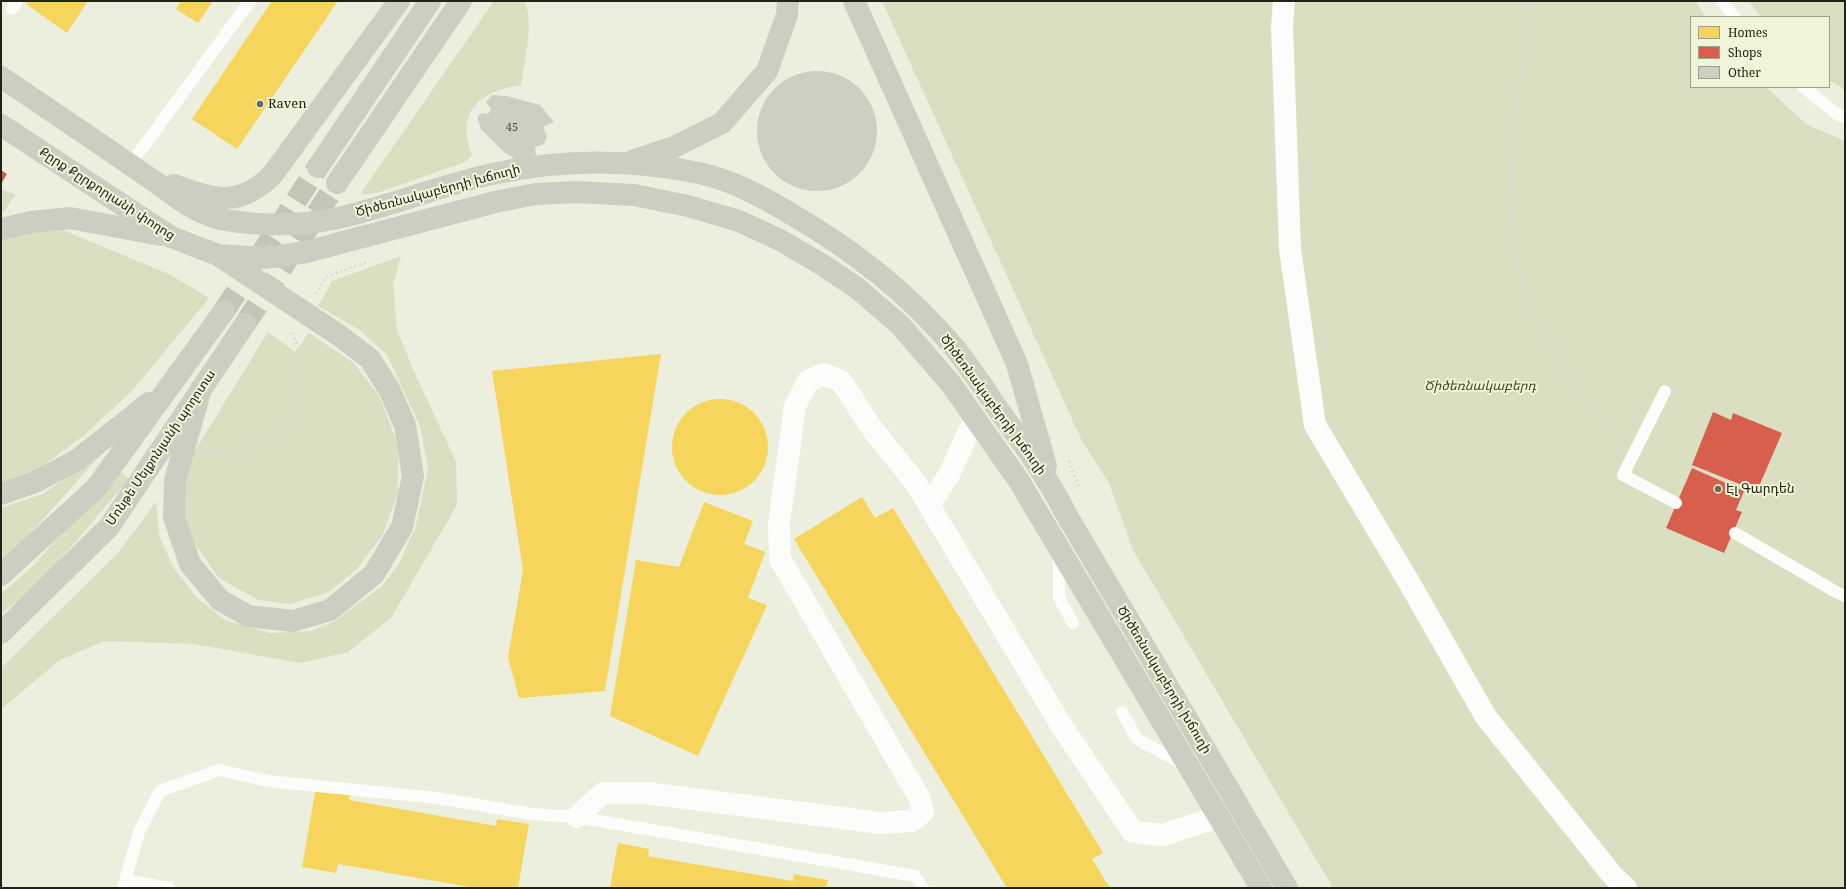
<!DOCTYPE html>
<html>
<head>
<meta charset="utf-8">
<style>
	body { margin:0 }
	#map { position:relative; width:1846px; height:889px; overflow:hidden; background:#eceede; font-family:"Noto Serif",serif }
	canvas { display:block }
	.frame { position:absolute; inset:0; border:2px solid #212318; pointer-events:none }
	.legend { position:absolute; left:1690px; top:16px; width:140px; height:72px; box-sizing:border-box; background:#f0f4d8; border:1px solid #9da08b; margin:0; padding:5px 7px; list-style:none; font-size:12px; color:#212318 }
	.legend li { display:flex; align-items:center; gap:8px; height:20px }
	.legend b { width:20px; border:1px solid #9da08b }
</style>
</head>
<body>
<div id="map">
<canvas width="1846" height="889"></canvas>
<div class="frame"></div>
<ul class="legend">
<li><b style="height:11px;background:#f6d55c"></b>Homes</li>
<li><b style="height:11px;background:#d6604d"></b>Shops</li>
<li><b style="height:11px;background:#cdcfc2"></b>Other</li>
</ul>
</div>
<script>
const ctx = document.querySelector('canvas').getContext('2d');
ctx.lineJoin = 'round';
function fill(path, color) { ctx.fillStyle = color; ctx.fill(path, 'evenodd'); }
function trace(path, color, width, dash) { ctx.strokeStyle = color; ctx.lineWidth = width; ctx.lineCap = dash ? 'butt' : 'round'; ctx.setLineDash(dash || []); ctx.stroke(path); }
function drawText(font, color, halo, rows, align = 'center') {
  ctx.font = font + ' "Noto Serif","Noto Sans Armenian",serif'; ctx.lineWidth = 4; ctx.setLineDash([]); ctx.textBaseline = 'middle'; ctx.strokeStyle = halo; ctx.fillStyle = color; for (const [text, x, y, turn = 0] of rows) {
    ctx.save(); ctx.translate(x, y); ctx.rotate((+turn || 0) * Math.PI / 180); ctx.textAlign = isNaN(turn) ? turn : align; if (halo) ctx.strokeText(text, 0, 0); ctx.fillText(text, 0, 0); ctx.restore();
  }
}
fill(new Path2D(`
	M494 1H524C535 22 524 62 521 85 480 91 455 111 472 155L465 162 380 192 362 195 361 193Z
	M882 1H1696L1705 17H1691V87H1766L1806 124 1845 141V888H1333L1133 550 1109 483 1082 441Z
	M1749 1H1845V90L1829 80V17H1761Z
	M2 190 16 194 4 211 1 212Z
	M63 230 171 275 209 298 132 391 83 436 32 474 1 482V240L20 231Z
	M401 256 393 285 397 329 412 367 456 462 457 505 391 618 348 652 300 663 194 644 104 641 60 660 1 709V668L118 553 156 502 159 535 173 567 197 598 225 620 270 633 311 631 335 621 382 586 400 562 416 526 428 468 420 426 387 355 360 330 318 306 332 281Z
	M268 332 295 352 309 333 354 363 379 396 398 445V493L382 536 357 569 329 592 290 604 258 600 219 578 194 543 184 513V483L193 454Z
	M105 450 21 544 1 562V508L43 494Z
	M119 470 129 479 43 580 1 614V594L31 568Z`), '#dadfc1');
fill(new Path2D(`
	M28 1H88L67 33 26 4Z
	M181 1H213L198 23 176 9Z
	M272 1H338L237 149 192 119Z
	M661 354 605 691 519 698 508 657 523 570 492 371Z
	M672 447a48 48 0 1 1 96 0a48 48 0 1 1-96 0Z
	M862 497 875 518 893 508 1103 853 1092 859 1110 888H1007L794 539Z
	M704 502 753 521 744 544 765 552 748 598 767 605 698 756 610 716 636 560 679 567Z
	M316 787 350 793 349 800 496 826 497 819 529 824 518 888H475L338 864 336 873 302 867Z
	M618 843 649 849 648 856 793 881 794 874 828 880 826 888H610Z`), '#f6d55c');
fill(new Path2D(`
	M1 170 7 174 1 184Z
	M1713 412 1731 420 1733 413 1782 433 1757 491 1692 465Z
	M1692 468 1744 491 1736 510 1742 512 1724 553 1666 528Z`), '#d6604d');
fill(new Path2D(`
	M757 131a60 60 0 1 1 120 0a60 60 0 1 1-120 0Z
	M492 95 507 96 540 105 554 122 543 127 547 137 544 144 535 147 536 157 515 159 504 152 481 129 478 120V116L482 113 488 114 491 109 486 102Z`), '#cdcfc2');
trace(new Path2D(`
	M224 311 318 167
	M245 324 337 183`), '#c3c5b6', 22, [22, 11]);
trace(new Path2D(`
	M1527 1 1510 201 1524 295 1577 391 1622 440
	M1526 10 1543 1
	M316 294 326 277 369 261
	M207 450H234L268 444 299 411 304 376 301 356 293 333
	M1069 461 1079 487`), '#d9dad6', 2.5, [2, 3]);
trace(new Path2D(`
	M1722 1 1734 17
	M12 9 17 1
	M1803 87 1837 114 1845 118
	M130 165 250 1
	M1665 391 1623 475 1676 503
	M1735 533 1836 592 1845 596
	M1059 554V598L1073 623
	M1122 712 1137 739 1185 765
	M125 880 169 888
	M123 888 139 832 160 791 219 770 268 781 438 798 532 814 577 817 915 876 923 888`), '#fcfcfa', 12);
trace(new Path2D(`
	M1284 1 1282 27 1290 249 1315 425 1410 584 1486 717 1613 876 1626 888
	M929 505 949 475 970 429
	M577 817 603 793H646L881 823 912 821 923 812 920 799 780 559 779 524 795 406 808 381 823 374 841 381 873 430 915 482 1061 725 1133 832 1163 835 1218 817`), '#fcfcfa', 22);
trace(new Path2D(`
	M854 1 1017 364 1046 466
	M1 77C50 110 99 143 148 177 172 193 195 215 225 220 262 226 301 226 338 218 392 206 443 184 497 173 566 159 630 159 699 173 732 180 763 197 791 214 852 249 907 292 953 346 969 365 983 387 997 408 1022 442 1047 476 1066 514L1287 888
	M1 125 171 237 218 255 340 336 370 359 389 389 405 425 413 476 402 527 374 574 330 610 293 621 248 616 220 600 190 564 174 517 175 480 201 389
	M632 161 674 147 722 123 767 71 787 15 788 1
	M318 167 430 1
	M337 183 461 1
	M174 185C215 200 240 208 273 174L399 1
	M1 229 31 222 70 218 161 235
	M218 255 265 258 306 252 495 202 536 194 576 192 634 195 688 206 739 221 780 240 821 264 857 288 900 325 951 384 1019 481 1261 888
	M1 494 35 482 77 460 149 403
	M1 575 96 488 224 311
	M1 633 109 527 245 324`), '#cdcec1', 22);
for (const [x, y, r, color] of [
	[260,104,4,"#686a5d"],
	[1718,489,4,"#686a5d"]
]) { const dot = new Path2D(); dot.arc(x, y, r, 0, 2 * Math.PI); ctx.fillStyle = color; ctx.fill(dot); trace(dot, '#f0f4d8', 1.5); }
drawText('11px', '#4c4e42', null, [
	["45",512,128]
]);
drawText('13px', '#212318', '#f0f4d8', [
	["Raven",268,104],
	["Էլ Գարդեն",1726,489]
], 'left');
drawText('13px', '#212318', '#f0f4d8', [
	["Ծիծեռնակաբերդի խճուղի",438,191,-15],
	["Քըրք Քըրքորյանի փողոց",107,194,33],
	["Ծիծեռնակաբերդի խճուղի",993,405,54],
	["Մոնթե Մելքոնյանի պողոտա",161,448,-56],
	["Ծիծեռնակաբերդի խճուղի",1164,680,59]
]);
drawText('italic 13px', '#44491a', '#f0f4d8', [
	["Ծիծեռնակաբերդ",1480,386]
]);
</script>
</body>
</html>
